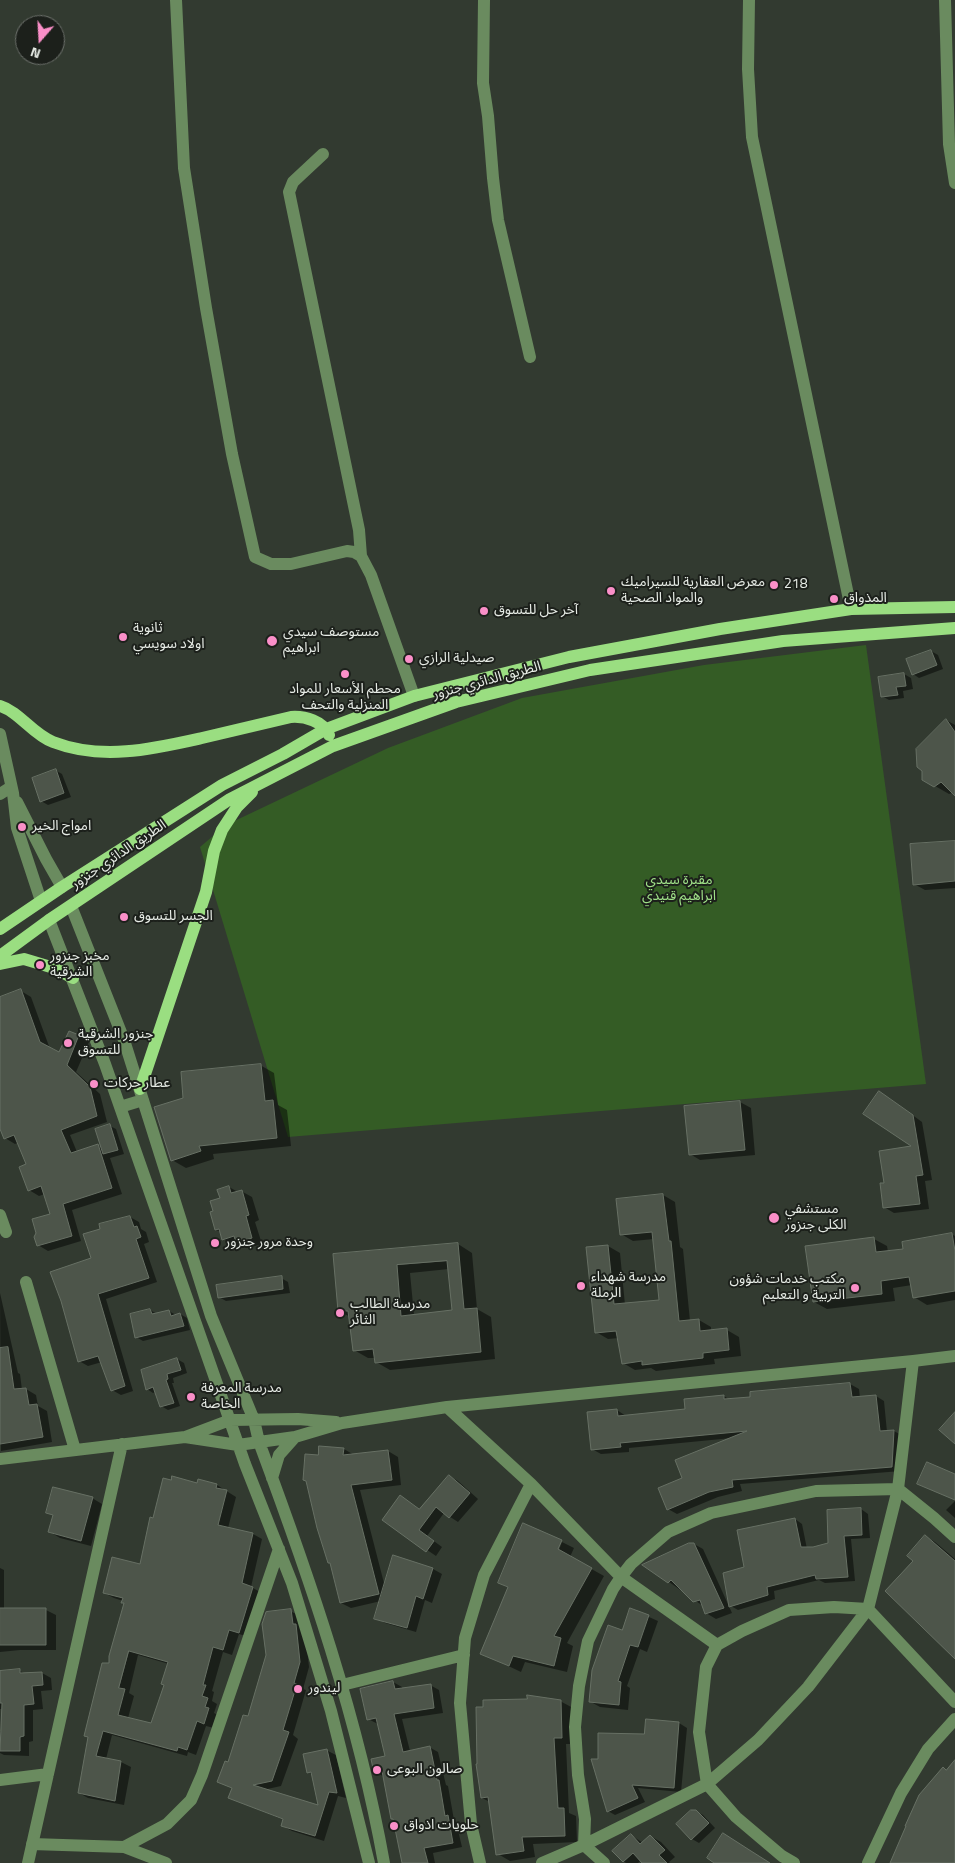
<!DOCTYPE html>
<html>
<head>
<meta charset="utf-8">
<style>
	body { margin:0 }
	#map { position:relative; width:955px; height:1863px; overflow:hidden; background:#323a30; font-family:"Titillium Web",sans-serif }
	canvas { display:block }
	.north { position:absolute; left:15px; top:15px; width:50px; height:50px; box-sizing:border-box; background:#1c201b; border:1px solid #6d716c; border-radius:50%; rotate:199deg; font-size:14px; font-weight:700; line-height:20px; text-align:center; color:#e6ebe5 }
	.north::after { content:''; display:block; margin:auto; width:18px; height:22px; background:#fa8fc8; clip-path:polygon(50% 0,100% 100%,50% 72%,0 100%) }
</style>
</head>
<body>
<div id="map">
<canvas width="955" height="1863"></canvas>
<div class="north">N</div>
</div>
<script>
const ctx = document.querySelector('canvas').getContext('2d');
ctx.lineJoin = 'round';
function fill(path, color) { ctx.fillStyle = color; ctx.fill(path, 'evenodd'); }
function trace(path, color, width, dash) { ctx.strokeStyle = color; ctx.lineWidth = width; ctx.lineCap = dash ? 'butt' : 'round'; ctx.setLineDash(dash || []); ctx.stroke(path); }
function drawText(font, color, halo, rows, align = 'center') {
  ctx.font = font + ' "Titillium Web","Noto Sans Arabic",sans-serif'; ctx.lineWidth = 4; ctx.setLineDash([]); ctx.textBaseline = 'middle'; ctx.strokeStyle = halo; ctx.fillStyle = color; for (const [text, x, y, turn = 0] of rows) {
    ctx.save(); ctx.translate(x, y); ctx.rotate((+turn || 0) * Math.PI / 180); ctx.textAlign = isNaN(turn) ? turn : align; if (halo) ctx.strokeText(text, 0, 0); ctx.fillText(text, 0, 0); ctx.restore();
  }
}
fill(new Path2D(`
	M866 645 926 1084 288 1137 200 847 226 825 388 748 522 698 704 665Z`), '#345c25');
fill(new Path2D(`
	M931 651 938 655 943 669 919 678 913 674Z
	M904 674 911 678 913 689 903 691 904 698 889 700 882 696Z
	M946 720 955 725V792L949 794 923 779Z
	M55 770 62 774 71 797 48 805 41 801Z
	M955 842V888L925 890 914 884Z
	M21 991 31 997 50 1049 60 1054 70 1032 89 1042 76 1072 100 1094 107 1122 70 1135 77 1152 98 1146 102 1148 110 1126 116 1129 124 1154 110 1158 122 1194 72 1210 81 1241 48 1251 38 1245 52 1215 45 1194 39 1196 29 1190 28 1165 19 1142 15 1144 5 1138 0 1125V998Z
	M260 1065 274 1073 278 1105 287 1110 291 1146 213 1154 214 1159 186 1168 172 1160 184 1099Z
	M889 1098 922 1122 932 1180 925 1181 929 1209 894 1213 884 1207 885 1184 915 1147Z
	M740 1102 751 1108 755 1155 700 1160 690 1154Z
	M229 1187 238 1192 241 1191 252 1197 259 1220 255 1222 262 1244 248 1248 239 1244 234 1245 223 1239 221 1232 216 1230 214 1212Z
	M663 1195 675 1202 680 1247 683 1249 690 1321 699 1320 711 1327V1331L727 1330 739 1337 741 1356 714 1359 715 1364 656 1371 651 1368 635 1370 623 1363 619 1338 608 1339 596 1332 608 1246 620 1253 625 1305 660 1301 654 1239 633 1241 621 1234Z
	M130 1217 139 1222 141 1229 146 1232 149 1242 144 1244 157 1282 106 1299 133 1391 121 1395 112 1390 102 1362 88 1366 79 1361 92 1259 102 1230Z
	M951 1234 955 1236V1300L927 1305 914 1297 912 1285 893 1288 895 1301 827 1309 814 1302 874 1239 887 1246 888 1252 905 1250Z
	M458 1244 472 1253 477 1309 491 1317 495 1359 390 1370 376 1362 375 1358H368L354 1350 350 1317 340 1311 334 1255ZM449 1269 453 1312 414 1315 410 1273Z
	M281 1278 288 1282 290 1293 226 1301 219 1297Z
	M0 1293 18 1373 20 1374 22 1390 26 1389 36 1395 38 1406 47 1411 52 1442 1 1451Z
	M150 1310 157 1314 169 1311 176 1315 180 1314 187 1318 190 1330 143 1341 136 1337Z
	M177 1359 184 1363 187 1373 173 1378 174 1383H172L180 1406 168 1410 161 1406 156 1392 153 1393 147 1389Z
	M850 1384 859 1389 860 1398 876 1396 884 1401 887 1432 894 1431 903 1436 901 1471 740 1484 742 1491 718 1497 677 1514 668 1509 659 1489 683 1479 732 1438 629 1448V1452L601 1454 592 1449 617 1410 626 1416 686 1410 724 1396 730 1400Z
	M344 1449 354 1455 388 1451 398 1457 401 1485 360 1490 385 1587 433 1569 442 1574 432 1603 425 1600 416 1632 385 1623 376 1618 381 1601 351 1608 341 1603 331 1564 329 1562 319 1457Z
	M449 1476 458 1481 478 1499 458 1522 444 1513 427 1536 442 1547 436 1556 383 1520 409 1502 420 1510Z
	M198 1484 217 1485 236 1497 228 1528 253 1534 262 1539 251 1587 262 1593 249 1637 239 1634 232 1655 223 1652 212 1691 214 1692 212 1701 217 1704 214 1713 218 1715 214 1728 206 1726 196 1755 188 1752 187 1756 112 1735 106 1759 121 1762 131 1767 124 1805 88 1798 79 1793 125 1603 123 1601 114 1598 104 1593 141 1565 154 1519ZM138 1655 169 1664 165 1685 152 1724 128 1718 134 1696 129 1693Z
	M92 1498 102 1504 91 1546 60 1538 50 1532 54 1516 48 1513Z
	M955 1501V1518L946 1510Z
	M861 1509 868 1514 870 1538 851 1539 855 1581 825 1583 819 1580 774 1591 775 1599 738 1610 731 1606 745 1568 795 1519 802 1524 807 1549 830 1544Z
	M926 1537 935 1542 955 1559V1657L915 1561Z
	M562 1542 574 1548 570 1557 604 1576 567 1643 573 1646 567 1672 525 1662 521 1672 481 1653 509 1588 499 1583 554 1554 557 1555Z
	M694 1544 703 1549 732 1613 716 1619 706 1613 703 1606 669 1582Z
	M0 1568 4 1570V1609L46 1610 56 1615V1650H20L0 1652Z
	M631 1609 658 1621 647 1652 640 1649 627 1686 630 1688 628 1710 600 1707 591 1702 623 1632Z
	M290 1611 300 1616 305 1630 309 1667 303 1689 306 1690 293 1735 298 1739 281 1786 263 1790 320 1807 313 1775 308 1772 326 1750 336 1755 346 1798 338 1796 324 1841 292 1831 283 1826 284 1820 239 1802 230 1797 233 1789 219 1781 249 1718Z
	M20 1671 26 1674 42 1673 51 1678 52 1690 41 1691 43 1709 33 1710V1741L29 1742V1756L4 1755 0 1753V1731H2L3 1709H0V1672Z
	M393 1682 402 1687V1689L430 1685 439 1690 443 1713 402 1719 410 1751 429 1747 438 1752 446 1785 448 1786 454 1820 456 1822 462 1847 433 1853 435 1863H403L384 1777 376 1772 387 1757 378 1724 368 1719Z
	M560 1701 573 1708 574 1744H566L569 1813 576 1816 577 1842 533 1844 535 1857 510 1861 498 1854 490 1802 482 1798Z
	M647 1720 679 1723 687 1728 681 1792 638 1788 645 1802 615 1815 608 1811 599 1760 646 1735Z
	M695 1811 703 1815 715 1828 699 1843 692 1839 678 1824Z
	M631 1835 643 1843 650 1836 661 1842 675 1857 669 1862 670 1863H644L641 1860 638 1863H626L623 1861Z`), '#0007');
const building = new Path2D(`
	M931 650 937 665 912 675 906 659Z
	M904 673 906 686 896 687 898 695 881 697 878 677Z
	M946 719 955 732V796L941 782 934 787 922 780V771L917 767 916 749Z
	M56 769 64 793 40 802 32 778Z
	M955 841V881L913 885 910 844Z
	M21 989 40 1042 59 1052 69 1031 79 1035 67 1065 90 1087 97 1116 61 1130 71 1153 98 1144 112 1188 63 1204 72 1236 37 1246 34 1237 36 1233 32 1219 50 1214 41 1186 28 1191 19 1167 26 1164 14 1135 4 1139 0 1129V997Z
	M261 1064 265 1101 273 1100 277 1138 199 1146 201 1151 171 1161 154 1107 183 1098 181 1072Z
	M879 1091 913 1115 923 1175 916 1176 920 1204 883 1208 880 1183H884L879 1151 911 1146 863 1114Z
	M740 1101 745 1150 689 1155 684 1106Z
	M110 1124 118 1150 103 1154 95 1129Z
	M229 1186 231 1193 242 1190 249 1215 246 1216 252 1238 236 1243 234 1236 222 1240 219 1229 215 1230 210 1212 213 1211 210 1201 220 1198 217 1190Z
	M663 1194 669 1241H671L679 1321 699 1319 700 1331 727 1328 729 1350 703 1353V1358L642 1365V1361L622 1364 616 1331 595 1333 586 1247 608 1245 614 1304 659 1300 652 1232 620 1235 616 1199Z
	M130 1216 134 1227 137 1226 141 1237 136 1239 149 1278 98 1294 125 1386 111 1391 98 1356 78 1362 61 1301 50 1272 91 1258 83 1234 100 1229 99 1224Z
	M952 1233 955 1251V1291L913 1298 909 1277 881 1281 882 1294 813 1302 805 1246 874 1237 876 1252 903 1249 902 1242Z
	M458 1243 464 1309 477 1308 481 1352 375 1363 373 1349 353 1351 348 1311H338L333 1254ZM447 1261 452 1310 401 1316 397 1265Z
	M282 1276 283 1289 218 1298 216 1285Z
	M150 1309 152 1314 169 1310 171 1316 180 1313 184 1326 135 1338 130 1314Z
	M8 1347 14 1389 26 1388 29 1405 37 1404 43 1437 0 1444V1348Z
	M177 1358 181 1370 167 1374 168 1379 166 1380 174 1403 160 1407 153 1387 146 1390 141 1370Z
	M850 1383 852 1397 876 1395 880 1431 894 1430 892 1467 732 1480 733 1487 709 1492 667 1510 658 1488 682 1478 675 1460 747 1431 620 1443 621 1447 591 1450 587 1412 617 1409 618 1416 685 1409 684 1399 724 1395V1399L750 1397V1392Z
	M955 1412V1444L939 1430Z
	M319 1446 344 1448 343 1455 388 1450 392 1480 351 1485 379 1594 340 1603 330 1563H328L317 1528 306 1481 303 1480 305 1454 318 1455Z
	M927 1462 955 1474V1500L917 1484Z
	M449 1475 470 1493 449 1518 436 1507 419 1530 434 1541 426 1552 382 1520 400 1495 419 1509Z
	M172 1476 197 1483 198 1479 217 1484 216 1488 227 1490 218 1525 253 1533 242 1583 253 1587 239 1633 229 1630 223 1650 213 1647 203 1685H206L202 1696 208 1698 205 1707 209 1708 204 1724 197 1721 187 1750 178 1747 177 1751 103 1731 96 1756 121 1761 115 1801 78 1793 88 1737 84 1736 102 1663H109V1656L124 1603H121L123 1598 103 1593 112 1557 140 1564 150 1517 153 1518 163 1478 171 1480ZM129 1651 168 1662 161 1684 164 1685 151 1723 118 1715 125 1689 119 1688Z
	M53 1487 93 1497 81 1541 48 1532 53 1515 46 1513Z
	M861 1508 862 1535 844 1536 848 1577 816 1579 815 1575 767 1587 768 1595 729 1607 723 1573 744 1567 737 1530 795 1518 801 1547H813L828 1543 827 1510Z
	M523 1523 562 1540 558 1549 592 1568 554 1636 561 1638 554 1666 513 1656 509 1666 480 1654 508 1587 498 1583Z
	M925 1535 955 1561V1659L885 1591 913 1561 907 1556Z
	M689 1543H694L724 1608 705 1614 700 1600 693 1602 671 1580 668 1583 642 1565Z
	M393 1555 433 1568 423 1599 416 1596 407 1628 374 1619Z
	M0 1608H46V1645H0Z
	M630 1608 649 1615 638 1647 630 1645 618 1681 621 1682 619 1705 589 1702 592 1670 608 1625 622 1630Z
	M291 1609 293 1624H296L300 1662 294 1683 297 1684 283 1730 289 1732 272 1781 253 1785 318 1805 311 1772 307 1773 303 1754 327 1749 337 1793 329 1792 315 1836 281 1826 283 1819 228 1798 232 1788 217 1782 225 1761 228 1762 243 1715 248 1716 266 1655 262 1624 266 1612Z
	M20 1669V1673L42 1672 43 1685 32 1686 34 1704 24 1705V1736L20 1737V1751H0L2 1703H0V1671Z
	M393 1681 395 1689 431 1684 434 1708 394 1714 403 1752 430 1746 437 1780H439L445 1816 448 1815 453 1843 424 1848 428 1863H402L393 1819H391L382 1771 374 1773 371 1759 385 1756 376 1718 367 1720 360 1689Z
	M527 1695 561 1700 562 1738H554L558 1808H564L565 1836 522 1837 524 1851 496 1855 488 1797 481 1798 476 1764H477L476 1707H483V1700L527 1699Z
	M646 1719 679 1722 674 1788 632 1785 638 1798 607 1812 591 1759H598V1733L644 1734Z
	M955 1760V1863H890L906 1826H905L919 1795 943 1767 946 1770Z
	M691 1810H696L709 1823 691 1840 676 1824Z
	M723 1833 751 1851 770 1863H714L707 1858Z
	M631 1834 640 1844 650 1835 665 1850 659 1855 667 1863H642L633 1853 623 1862 612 1851Z`);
fill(building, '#4d554a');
trace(building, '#677064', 1);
trace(new Path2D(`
	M176 0 184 168 206 308 232 454 255 557 271 564H291L347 551 354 552 361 556 371 575 414 696
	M484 0 483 83 488 116 493 178 498 220 530 357
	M749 0 748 69 752 137 851 609
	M945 0 949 144 955 183
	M323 154 293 182 289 192 359 530 361 556
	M0 734 13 793 17 828 41 901
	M0 794 11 787
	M17 802 46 859 62 887
	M71 906 124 1040 211 1316 254 1420 259 1442C310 1579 358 1718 384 1863
	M49 920 105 1064 245 1464 292 1583 331 1711 369 1863
	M120 1107 143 1100
	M0 1215 6 1232
	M26 1282 75 1450
	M447 1407 531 1484 621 1577 717 1645
	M185 1437 238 1445 295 1437 342 1423 447 1407 913 1361 955 1356
	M0 1459 185 1437 230 1420 298 1419 336 1422
	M272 1478 279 1455 295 1437
	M342 1685 464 1655
	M0 1780 48 1774
	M32 1844 124 1847 166 1863
	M124 1847 167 1824 191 1800 202 1775 279 1549
	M28 1863 122 1444
	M480 1863 471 1824 460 1703 465 1638 484 1575 531 1484
	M542 1863 584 1845 707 1784 758 1740 808 1687 868 1609 898 1489 913 1361
	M604 1863 584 1845 585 1819 578 1775 575 1727 579 1686 588 1641 613 1589 621 1577 631 1564 668 1532 711 1513 816 1491 898 1489 934 1518 955 1537
	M794 1863 782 1856 736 1817 707 1784 699 1732 706 1667 717 1645 742 1631 789 1610 834 1607 868 1609 955 1702
	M868 1863 901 1793 928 1749 955 1719`), '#6a8b5f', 12);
trace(new Path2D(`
	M0 706C20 712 32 734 53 742 102 761 153 749 202 738 232 731 262 724 291 717 305 716 323 721 329 735
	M0 929 62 887 222 785 283 754 326 729 414 696 569 657 720 629 851 609 955 607
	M0 956 49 920 230 799 333 746 456 702 590 670 783 641 955 628
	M0 964 24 959 54 968 73 978
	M140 1089 206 892 214 851 222 830 237 807 252 792`), '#9ade81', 12);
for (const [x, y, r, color] of [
	[774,585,5,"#fa8fc8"],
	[611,591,5,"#fa8fc8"],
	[834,599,5,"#fa8fc8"],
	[484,611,5,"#fa8fc8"],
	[123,637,5,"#fa8fc8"],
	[272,641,6,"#fa8fc8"],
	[409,659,5,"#fa8fc8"],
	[345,674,5,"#fa8fc8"],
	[22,827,5,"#fa8fc8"],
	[124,917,5,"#fa8fc8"],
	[40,965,5,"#fa8fc8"],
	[68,1043,5,"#fa8fc8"],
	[94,1084,5,"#fa8fc8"],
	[774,1218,6,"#fa8fc8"],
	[215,1243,5,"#fa8fc8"],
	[581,1286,5,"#fa8fc8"],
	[855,1288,5,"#fa8fc8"],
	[340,1313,5,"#fa8fc8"],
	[191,1397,5,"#fa8fc8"],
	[298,1689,5,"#fa8fc8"],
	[377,1770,5,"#fa8fc8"],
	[394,1826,5,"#fa8fc8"]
]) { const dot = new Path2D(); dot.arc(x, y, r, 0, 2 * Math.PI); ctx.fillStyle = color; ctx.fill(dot); trace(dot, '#1c201b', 2); }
drawText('14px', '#e6ebe5', '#1c201b', [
	["معرض العقارية للسيراميك",621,583],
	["والمواد الصحية",621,599],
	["218",784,585],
	["المذواق",844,599],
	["آخر حل للتسوق",494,611],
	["ثانوية",133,629],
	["اولاد سويسي",133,645],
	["مستوصف سيدي",283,633],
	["ابراهيم",283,649],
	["صيدلية الرازي",419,659],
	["محطم الأسعار للمواد",345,690,"center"],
	["المنزلية والتحف",345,706,"center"],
	["امواج الخير",32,827],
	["الجسر للتسوق",134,917],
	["مخبز جنزور",50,957],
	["الشرقية",50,973],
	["جنزور الشرقية",78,1035],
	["للتسوق",78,1051],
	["عطار حركات",104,1084],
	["مستشفي",785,1210],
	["الكلى جنزور",785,1226],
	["وحدة مرور جنزور",225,1243],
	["مدرسة شهداء",591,1278],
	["الرملة",591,1294],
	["مكتب خدمات شؤون",845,1280,"right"],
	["التربية و التعليم",845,1296,"right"],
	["مدرسة الطالب",350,1305],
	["الثائر",350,1321],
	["مدرسة المعرفة",201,1389],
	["الخاصة",201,1405],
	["ليندور",308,1689],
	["صالون البوعى",387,1770],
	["حلويات اذواق",404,1826]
], 'left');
drawText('14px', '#e6ebe5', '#1c201b', [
	["الطريق الدائري جنزور",487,681,-15],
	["الطريق الدائري جنزور",119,855,-34]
]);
drawText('14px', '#9fe088', '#1c201b', [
	["مقبرة سيدي",679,881],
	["ابراهيم قنيدي",679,897]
]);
</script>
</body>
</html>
